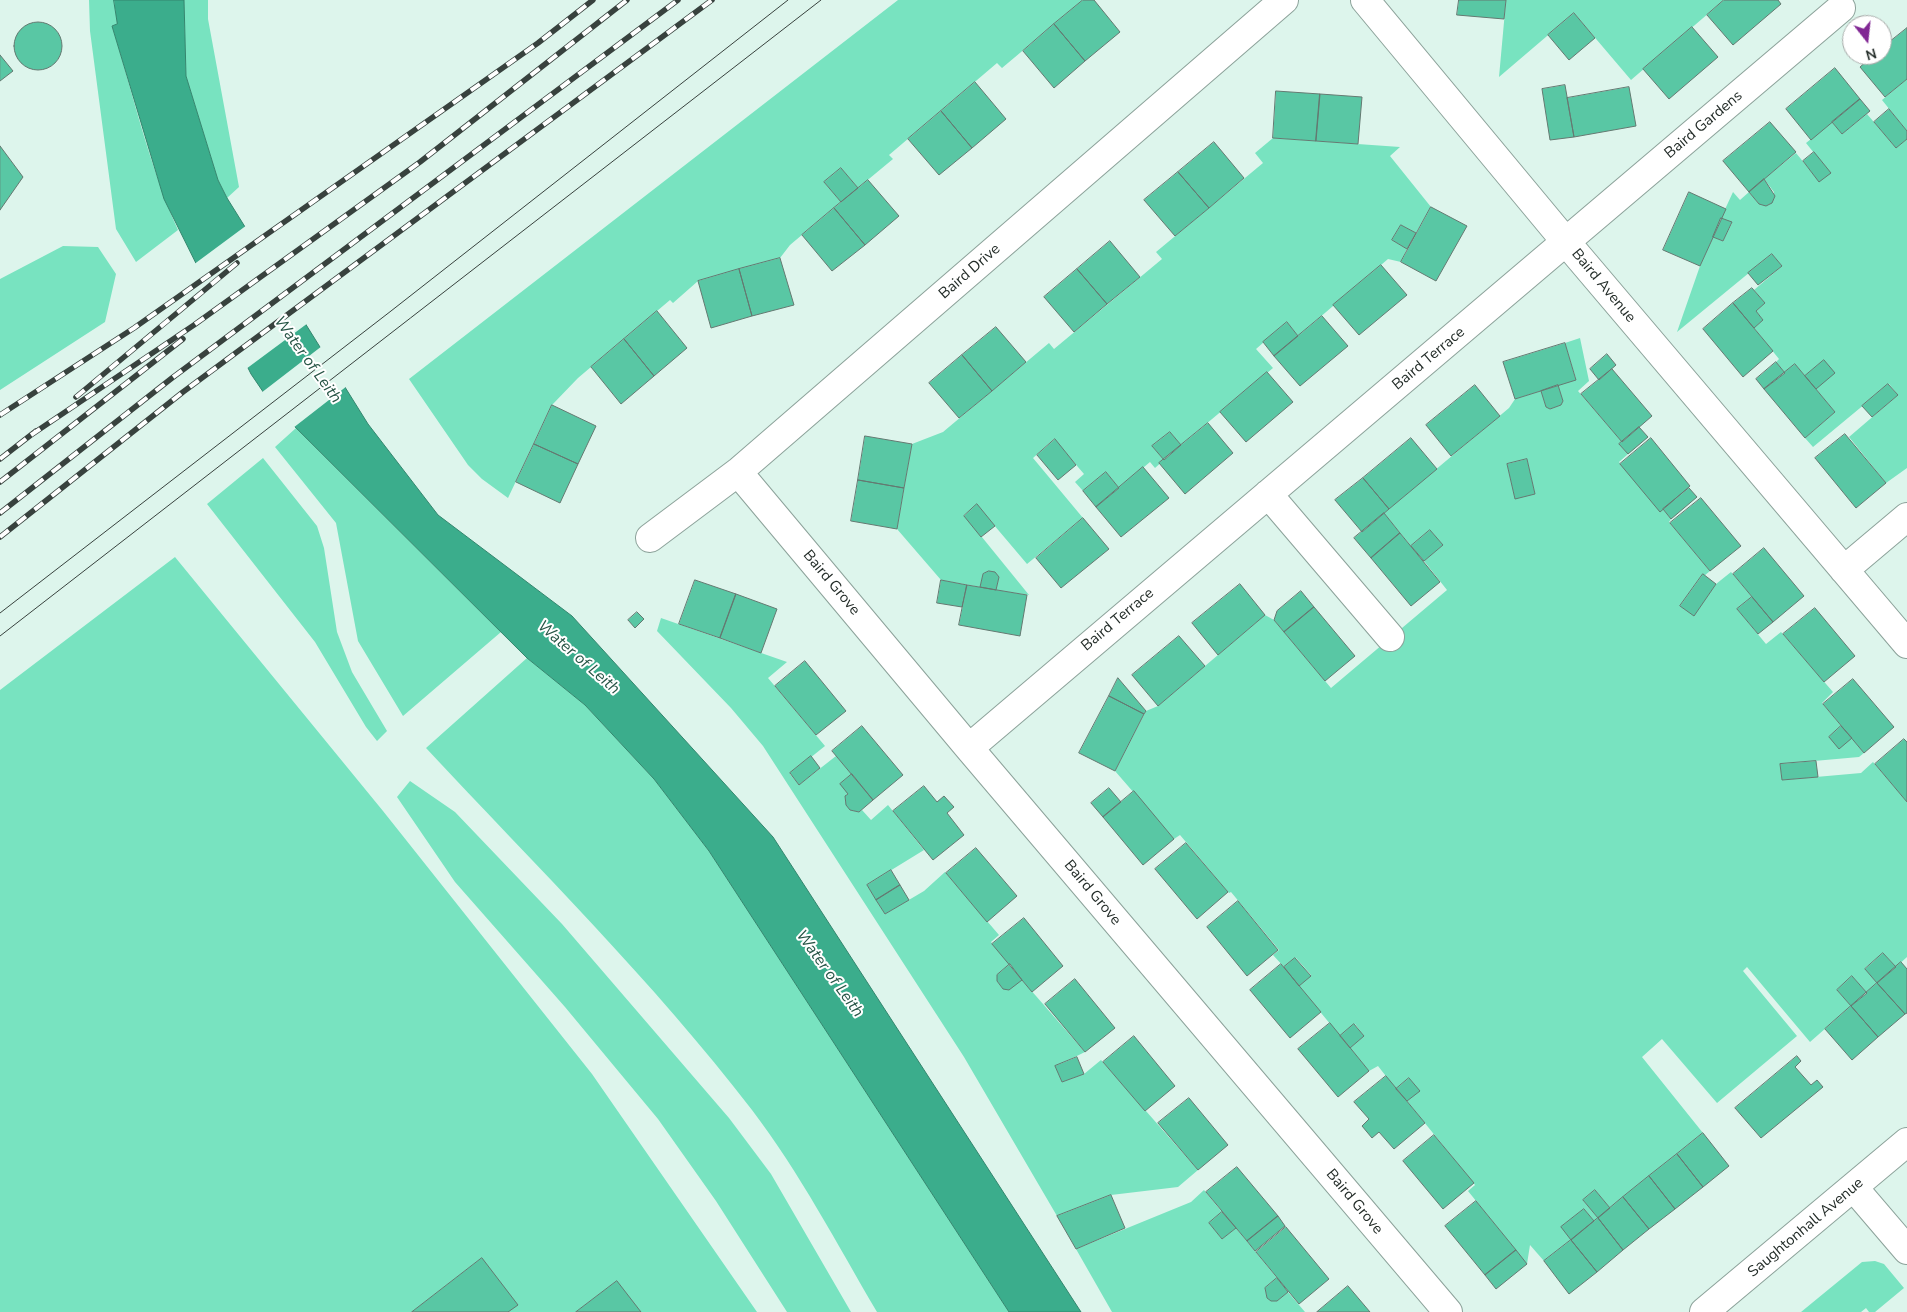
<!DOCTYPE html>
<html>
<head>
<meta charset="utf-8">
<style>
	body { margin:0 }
	#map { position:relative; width:1907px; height:1312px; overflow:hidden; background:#ddf5ec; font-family:"Nunito Sans",sans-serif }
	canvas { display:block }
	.north { position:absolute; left:1842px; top:15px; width:50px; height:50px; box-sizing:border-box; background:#fff; border:1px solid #a7aba9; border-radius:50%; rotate:164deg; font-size:14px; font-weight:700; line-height:20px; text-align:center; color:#232c28 }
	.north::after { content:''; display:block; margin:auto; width:18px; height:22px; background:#812794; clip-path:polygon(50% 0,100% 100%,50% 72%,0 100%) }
</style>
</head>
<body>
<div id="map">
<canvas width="1907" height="1312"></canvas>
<div class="north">N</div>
</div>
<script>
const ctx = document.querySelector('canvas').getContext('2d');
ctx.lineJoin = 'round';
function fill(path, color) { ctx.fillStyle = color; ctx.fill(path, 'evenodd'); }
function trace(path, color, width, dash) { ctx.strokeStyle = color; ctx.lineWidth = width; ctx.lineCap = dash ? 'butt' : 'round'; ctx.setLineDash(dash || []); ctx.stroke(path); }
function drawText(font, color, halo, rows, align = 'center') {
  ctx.font = font + ' "Nunito Sans",sans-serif'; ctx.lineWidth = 4; ctx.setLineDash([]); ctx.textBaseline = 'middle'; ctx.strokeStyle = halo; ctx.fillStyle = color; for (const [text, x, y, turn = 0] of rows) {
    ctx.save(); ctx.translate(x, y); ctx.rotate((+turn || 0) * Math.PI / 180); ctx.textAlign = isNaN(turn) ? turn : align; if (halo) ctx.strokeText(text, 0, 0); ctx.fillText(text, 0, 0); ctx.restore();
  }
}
fill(new Path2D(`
	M89 0H114L117 24 112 26C133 94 149 165 178 230L136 262 116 229 90 31Z
	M184 0H208V19L239 187 227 198 218 180 186 76Z
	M898 0H1083L1002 68 997 63 889 155 893 159 858 188 841 168 824 182 841 202 790 245 780 258 698 281 673 303 670 300 578 378 552 405 508 498 482 479 468 465 409 379Z
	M1506 0H1724L1631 80 1574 13 1499 77Z
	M1907 79V131L1882 100Z
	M1867 114 1896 148 1907 139V468L1886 483 1849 437 1898 395 1889 384 1813 447 1805 438 1835 412 1795 364 1785 373 1776 362 1779 359 1754 328 1763 320 1756 311 1765 303 1754 290 1782 266 1772 254 1677 332 1700 266 1713 237 1723 241 1732 223 1721 218 1733 192 1740 200 1749 192 1759 204 1769 205 1774 199V192L1764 179 1796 153 1819 181 1830 173 1806 143 1832 122 1842 134Z
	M1273 138 1400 147 1390 156 1431 207 1416 233 1401 225 1392 240 1407 249 1401 262 1388 259 1298 336 1287 322 1256 349 1273 368 1181 445 1170 432 1152 446 1164 460 1155 468 1150 462 1119 488 1106 472 1083 491 1075 482 1084 474 1054 439 1033 458 1083 518 1027 564 977 505 964 515 1029 595 996 590 999 577 992 571 983 574 980 587 941 580 897 529 912 444 943 432 1049 343 1054 349 1162 259 1156 252 1263 163 1255 153Z
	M63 246 98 247 116 274 105 322 0 390V279Z
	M1580 338 1589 381 1578 391 1622 442 1619 444 1628 454 1619 462 1660 511 1663 509 1671 519 1669 522 1710 571 1704 576 1702 575 1680 606 1694 615 1716 584 1731 572 1752 597 1737 609 1766 644 1781 632 1833 692 1822 703 1841 726 1829 737 1852 738 1864 753 1859 757 1780 764 1782 780 1861 773 1873 762 1907 802V957L1896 967 1883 953 1865 968 1877 983 1867 993 1852 976 1837 990 1851 1006 1810 1042 1747 967 1743 971 1797 1036 1717 1103 1662 1039 1642 1057 1703 1133 1610 1208 1595 1190 1583 1200 1598 1218 1594 1221 1584 1209 1571 1240 1544 1261 1530 1245 1527 1264 1468 1191 1475 1185 1407 1101 1419 1091 1409 1078 1396 1089 1378 1066 1369 1071 1350 1048 1364 1036 1355 1024 1340 1036 1299 986 1311 975 1296 958 1284 967 1273 955 1279 950 1231 892 1229 893 1180 835 1174 839 1115 771 1146 711 1158 706 1265 615 1274 620 1331 688 1447 590 1424 561 1443 545 1430 530 1411 546 1384 513 1509 408 1515 399 1541 391 1546 407 1550 409 1561 405 1563 401 1558 385 1576 379 1565 343ZM1527 459 1535 494 1515 498 1507 464Z
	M296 428 501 632 403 716 358 641 336 523 275 447Z
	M263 458 317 526 324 548 337 632 352 672 387 731 377 741 366 727 315 642 207 504Z
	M175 557 383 811 592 1074 757 1312H0V690Z
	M661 618 787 662 768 678 825 746 790 774 799 785 836 756 852 774 845 801 850 810 859 812 862 810 871 820 888 805 924 850 867 885 885 914 924 891 945 872 999 935 991 942 1010 964 997 975V981L1003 989 1022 980 1085 1052 1056 1066 1062 1082 1084 1074 1101 1060 1198 1170 1178 1187 1111 1195 1057 1216 964 1057 763 746 731 708 657 631Z
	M527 658 585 705 654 779 709 851 1009 1312H877C837 1244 800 1173 752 1110 653 981 537 867 426 748Z
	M410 781 455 812 562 924 729 1118 771 1174 851 1312H787L716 1201 658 1119 565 1007 455 882 397 797Z
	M1204 1190 1222 1212 1209 1223 1222 1239 1236 1228 1277 1278 1265 1288 1267 1298 1277 1301 1288 1292 1305 1312H1112L1076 1249 1191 1202Z
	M1875 1261 1884 1264 1904 1288 1875 1312H1869L1866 1308 1861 1312H1801L1862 1262Z`), '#78e3c0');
const water = new Path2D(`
	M114 0H184L186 76 218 180 227 198 368 424 438 515 572 616 773 837 1081 1312H1009L709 851 654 779 585 705 527 658 270 402 251 374 164 199 112 26 117 24Z`);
fill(water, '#3bad8c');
trace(water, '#34866e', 1);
fill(new Path2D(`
	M247 225 308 323 246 369 193 265Z
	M322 346 347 386 293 428 261 393Z`), '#ddf5ec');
const building = new Path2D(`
	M1083 0H1094L1120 32 1085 61 1054 24Z
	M1459 0H1506L1504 19 1457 15Z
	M1724 0H1778L1781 4 1733 45 1707 15Z
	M1574 13 1595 38 1569 60 1548 35Z
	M14 46a24 24 0 1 1 48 0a24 24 0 1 1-48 0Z
	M1054 24 1085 61 1054 88 1023 51Z
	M1692 27 1718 57 1669 99 1643 69Z
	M1907 28V79L1885 97 1860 67 1874 55H1882V48Z
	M0 55 13 71 0 81Z
	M1835 68 1860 99 1811 140 1786 109Z
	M975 82 1006 119 972 148 941 111Z
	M1565 85 1574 137 1550 140 1542 89Z
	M1629 87 1636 126 1574 137 1567 98Z
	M1276 91 1320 94 1316 141 1273 138Z
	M1320 94 1362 97 1358 144 1316 141Z
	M1860 99 1870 111 1842 134 1832 122Z
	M1889 109 1907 131V139L1896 148 1874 122Z
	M941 111 972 148 939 175 908 139Z
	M1770 122 1796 152 1749 192 1723 161Z
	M1214 142 1244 178 1209 208 1178 172Z
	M0 146 23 177 0 210Z
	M1814 152 1831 173 1819 182 1803 161Z
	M841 168 858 188 841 202 824 182Z
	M1178 172 1209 208 1175 236 1144 200Z
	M1764 179 1775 196 1772 203 1766 206 1759 204 1749 192Z
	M868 180 899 216 865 245 834 208Z
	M1689 192 1726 209 1700 266 1663 250Z
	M1431 207 1467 226 1436 281 1401 262Z
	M834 208 865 245 832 271 802 235Z
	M1721 218 1732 222 1723 241 1713 237Z
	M1401 225 1416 233 1407 249 1392 240Z
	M1110 241 1140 277 1107 304 1077 269Z
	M1772 254 1782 266 1758 285 1748 273Z
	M780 258 794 305 752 316 739 269Z
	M1381 265 1407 295 1359 335 1333 305Z
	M739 269 752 316 711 328 698 281Z
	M1077 269 1107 304 1074 332 1044 297Z
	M1752 288 1765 303 1756 311 1763 320 1754 328 1733 303Z
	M1733 303 1773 351 1743 377 1703 329Z
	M657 311 687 348 654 376 624 339Z
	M1322 316 1348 346 1300 386 1274 356Z
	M1287 322 1298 336 1274 356 1263 342Z
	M996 327 1026 362 992 391 962 355Z
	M624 339 654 376 621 404 591 367Z
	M1565 343 1576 380 1515 399 1503 362Z
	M1607 354 1616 365 1599 380 1590 369Z
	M962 355 992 391 959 418 929 383Z
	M1824 360 1835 373 1816 389 1805 376Z
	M1776 362 1785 373 1764 389 1756 379Z
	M1795 364 1835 412 1805 438 1764 389Z
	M1612 369 1652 416 1622 442 1581 394Z
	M1267 372 1293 402 1246 442 1220 412Z
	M1888 384 1898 395 1872 417 1862 406Z
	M1475 385 1500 416 1451 456 1426 425Z
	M1558 385 1563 401 1561 405 1550 409 1546 407 1541 391Z
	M552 405 596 426 578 464 534 444Z
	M1208 423 1233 453 1185 494 1159 463Z
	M1639 427 1648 437 1628 454 1619 444Z
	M1170 432 1181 445 1164 460 1152 446Z
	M1845 434 1886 483 1856 508 1815 458Z
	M865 436 912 444 904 488 858 480Z
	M1411 438 1437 469 1389 509 1363 478Z
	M1651 438 1690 486 1660 512 1620 464Z
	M1055 439 1076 465 1058 480 1037 455Z
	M534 444 578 464 560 503 516 482Z
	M1527 459 1535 494 1515 499 1507 464Z
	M1143 467 1169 498 1121 537 1096 507Z
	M1106 472 1119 488 1096 507 1083 491Z
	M1363 478 1389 509 1362 532 1335 500Z
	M858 480 904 488 897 529 851 521Z
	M1689 488 1697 497 1671 519 1663 509Z
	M1701 498 1741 546 1710 571 1670 523Z
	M977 504 995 526 981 537 964 516Z
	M1384 513 1400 533 1371 558 1354 538Z
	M1083 518 1109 549 1061 588 1036 558Z
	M1430 530 1443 545 1424 561 1411 546Z
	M1400 533 1440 582 1411 606 1371 558Z
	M1764 548 1804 596 1773 622 1733 574Z
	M989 571 995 572 999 577 996 590 980 587 983 574Z
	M1703 574 1716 584 1694 616 1680 606Z
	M695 580 736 594 720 638 679 624Z
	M941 580 967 585 962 607 937 603Z
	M1240 584 1265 615 1218 655 1192 623Z
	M967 585 1027 595 1020 636 959 625Z
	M1301 591 1314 607 1284 632 1274 620 1277 611Z
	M736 594 777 609 761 653 720 638Z
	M1752 597 1773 622 1758 634 1737 609Z
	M1314 607 1355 656 1325 681 1284 632Z
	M1815 608 1855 656 1824 682 1783 634Z
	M637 612 644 619 635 628 628 620Z
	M1179 636 1205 666 1158 706 1132 675Z
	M805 661 846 711 816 735 775 686Z
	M1118 678 1146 711 1144 714 1109 696Z
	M1853 679 1894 727 1864 753 1823 704Z
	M1109 696 1144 714 1115 771 1079 753Z
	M862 726 903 775 873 800 832 751Z
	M1841 726 1852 738 1839 749 1829 737Z
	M1904 739 1907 742V802L1875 764Z
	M811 756 820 768 799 785 790 773Z
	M1816 761 1818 777 1782 780 1780 764Z
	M852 774 873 800 859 812 850 810 846 805 845 796 848 794 840 784Z
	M924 786 937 802 944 796 954 807 947 813 964 835 933 860 893 811Z
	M1109 788 1121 802 1103 817 1091 803Z
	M1134 791 1174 839 1143 865 1103 817Z
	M1186 843 1228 892 1197 919 1155 869Z
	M976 848 1017 896 987 922 946 873Z
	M891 870 900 885 876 900 867 885Z
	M900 885 909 900 885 914 876 900Z
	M1238 901 1278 950 1247 976 1207 927Z
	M1024 918 1063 966 1032 992 992 944Z
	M1883 953 1896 967 1877 983 1865 969Z
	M1295 958 1311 976 1299 986 1284 967Z
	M1901 962 1907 969V1013L1905 1014 1877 983Z
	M1010 964 1022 980 1009 990 1003 989 997 981V975Z
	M1281 964 1321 1012 1290 1038 1250 990Z
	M1852 976 1867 993 1851 1006 1837 990Z
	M1075 979 1115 1028 1085 1052 1045 1004Z
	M1877 983 1905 1014 1878 1037 1851 1006Z
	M1851 1006 1878 1037 1852 1060 1825 1029Z
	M1330 1023 1369 1071 1338 1097 1298 1049Z
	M1354 1024 1364 1036 1350 1048 1340 1036Z
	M1134 1036 1175 1086 1145 1111 1103 1062Z
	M1797 1056 1801 1061 1795 1067 1811 1085 1817 1080 1823 1087 1761 1138 1735 1108Z
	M1077 1057 1084 1074 1062 1082 1055 1066Z
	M1386 1076 1425 1123 1394 1149 1379 1132 1372 1138 1362 1126 1369 1119 1354 1102Z
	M1409 1078 1420 1091 1407 1101 1396 1089Z
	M1189 1098 1228 1145 1198 1170 1158 1123Z
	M1703 1133 1729 1166 1703 1187 1677 1154Z
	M1434 1135 1474 1183 1443 1209 1403 1161Z
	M1677 1154 1703 1187 1675 1209 1649 1176Z
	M1237 1167 1278 1216 1247 1241 1206 1192Z
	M1649 1176 1675 1209 1649 1229 1623 1197Z
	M1595 1190 1610 1208 1598 1218 1583 1200Z
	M1111 1195 1125 1228 1076 1249 1057 1216Z
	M1623 1197 1649 1229 1623 1250 1598 1218Z
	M1476 1201 1516 1250 1485 1275 1445 1226Z
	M1584 1209 1594 1221 1571 1240 1561 1227Z
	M1222 1212 1236 1228 1222 1239 1209 1223Z
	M1278 1216 1285 1226 1255 1251 1247 1241Z
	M1598 1218 1623 1250 1597 1272 1571 1240Z
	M1286 1227 1329 1279 1299 1304 1256 1252Z
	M1571 1240 1597 1272 1569 1294 1544 1261Z
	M1516 1250 1527 1264 1496 1289 1485 1275Z
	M482 1258 518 1305 508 1312H412Z
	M1277 1278 1288 1292 1277 1301H1271L1267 1298 1265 1288Z
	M617 1281 641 1312H576Z
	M1348 1286 1370 1312H1317Z`);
fill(building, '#59c7a4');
trace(building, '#647971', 1);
const minor = new Path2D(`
	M1365 0 1566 242 1907 644
	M738 472 969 748 1448 1312
	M1268 494 1390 637
	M650 538 738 472 1284 0
	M1844 570 1907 517
	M969 748 1841 8
	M1854 1188 1907 1250
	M1704 1312 1907 1142`);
trace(minor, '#8ca29a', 30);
trace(minor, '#fff', 28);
trace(new Path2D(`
	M0 613 391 311 788 0
	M0 636 821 0`), '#38423e', 1);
const rail = new Path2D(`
	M76 397 237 263
	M0 415 134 328 538 43 593 0
	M31 435 194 325 420 162 627 0
	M0 459 36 431
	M0 482 183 339
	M0 513 172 378 678 0
	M0 537 183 392 712 0`);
trace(rail, '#38423e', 5.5);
trace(rail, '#fff', 4, [11]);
drawText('15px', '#232c28', '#fff', [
	["Baird Gardens",1704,125,-40],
	["Baird Drive",970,272,-41],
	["Baird Avenue",1603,286,50],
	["Baird Terrace",1429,359,-40],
	["Baird Grove",831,583,50],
	["Baird Terrace",1118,620,-40],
	["Baird Grove",1092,893,50],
	["Baird Grove",1354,1202,50],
	["Saughtonhall Avenue",1806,1228,-40]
]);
drawText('italic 16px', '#275546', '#fff', [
	["Water of Leith",307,360,54],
	["Water of Leith",578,658,41],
	["Water of Leith",829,974,54]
]);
</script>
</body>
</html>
